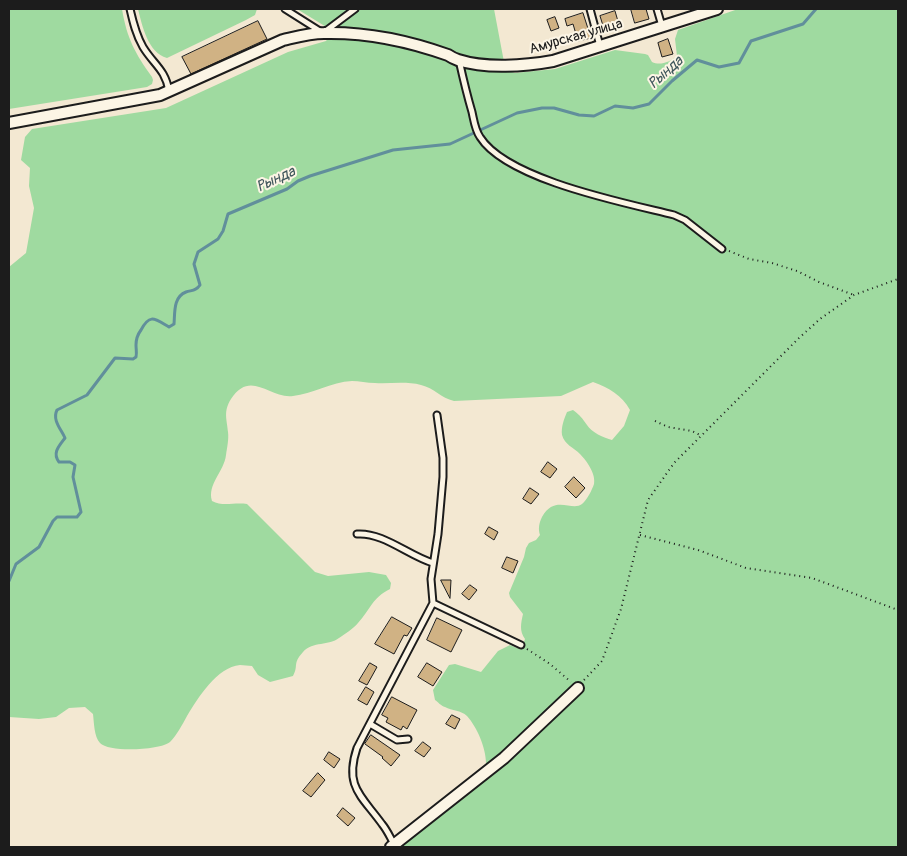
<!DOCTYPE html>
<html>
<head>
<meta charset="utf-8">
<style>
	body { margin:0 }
	#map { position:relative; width:907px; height:856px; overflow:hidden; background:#f3e8d2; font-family:Pangolin,sans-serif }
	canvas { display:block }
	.frame { position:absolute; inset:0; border:10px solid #1c1c1c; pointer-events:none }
</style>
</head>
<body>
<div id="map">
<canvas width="907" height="856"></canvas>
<div class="frame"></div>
</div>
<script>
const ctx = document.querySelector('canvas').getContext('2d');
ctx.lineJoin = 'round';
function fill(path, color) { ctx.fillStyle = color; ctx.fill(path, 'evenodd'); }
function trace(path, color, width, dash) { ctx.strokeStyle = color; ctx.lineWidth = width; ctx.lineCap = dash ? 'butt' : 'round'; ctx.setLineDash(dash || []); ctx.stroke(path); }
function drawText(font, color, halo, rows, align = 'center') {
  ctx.font = font + ' Pangolin,sans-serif'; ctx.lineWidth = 4; ctx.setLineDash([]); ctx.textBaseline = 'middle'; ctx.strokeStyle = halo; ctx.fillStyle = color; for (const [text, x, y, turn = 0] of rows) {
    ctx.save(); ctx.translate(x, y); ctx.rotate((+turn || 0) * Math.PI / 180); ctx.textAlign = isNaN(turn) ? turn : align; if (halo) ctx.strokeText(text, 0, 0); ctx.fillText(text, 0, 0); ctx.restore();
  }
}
fill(new Path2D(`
	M9 9H122C127 39 135 53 152 77L153 80 152 84 147 87 9 109Z
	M138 9H257L255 15 246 20 167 58C148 53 142 25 138 9Z
	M297 9H494L504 62C507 67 509 71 515 73L555 69 615 50 645 54 648 55 652 62C660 66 670 62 677 56L675 39 678 30 738 9H898V847H399L477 785C481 779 486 771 486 763 486 748 477 727 467 716 461 710 452 711 445 707 441 706 438 702 435 700L433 690 449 665 455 664 481 672 498 651 510 645 517 648 522 647 525 639C519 631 521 623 523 614L510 597 509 593 524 557 526 548 529 543 536 540 540 535C538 529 539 523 542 517 555 494 572 512 582 504 587 500 592 490 594 484 596 474 587 461 580 454 573 447 565 445 562 435 561 427 564 419 567 412L573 410C582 417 581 417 587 425 591 432 604 438 612 440L624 426 630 410C622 395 609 388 593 382L561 396 454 401C441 398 434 388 421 385 406 381 389 384 375 383 367 383 359 381 352 381 331 382 312 394 293 396 269 399 251 369 231 399 223 412 227 419 228 432 229 439 227 448 226 455 224 472 207 484 212 501 223 507 234 502 247 504L315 572 328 576 369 572 386 575 391 583 390 589C372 598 370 610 358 623 353 629 345 634 339 638 329 646 313 641 303 652 292 664 299 665 293 676L270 682 258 675 252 666C248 666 244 665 240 665 217 667 198 698 187 716 182 725 177 735 170 742 161 750 109 753 100 743 94 737 94 722 93 714L85 707 69 708 56 717 39 719 9 717V267L26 253 34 208 29 186 30 168 21 160 25 137 32 129 166 108 288 52 326 41 329 37 328 28Z`), '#9fdaa0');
trace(new Path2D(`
	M9 581 16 564 39 547 53 521 57 517H77L81 512 73 477 75 465 70 462H59C52 453 59 446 65 438 61 429 52 420 57 410L87 395 115 358 133 359 136 357C137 352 136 350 136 345 136 340 138 334 141 330 150 313 155 319 169 327L174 324C175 313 173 297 186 292 192 290 196 291 200 285L194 264 198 252 218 239 223 231 228 214 287 189 298 181 310 176 393 150 450 144 517 113 542 108H554L579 115 594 116 615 106 633 108 649 104 672 81 697 60 719 67 739 63 751 41 803 24 816 9`), '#618f9b', 3);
const building = new Path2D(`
	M631 9H646L649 19 635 23Z
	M615 11 620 28 605 32 600 16Z
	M583 13 591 38 578 41 573 24 567 26 565 19Z
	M555 17 559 28 551 31 547 20Z
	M258 21 267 39 191 74 182 57Z
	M668 39 673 54 662 57 658 43Z
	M548 462 557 469 550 478 541 472Z
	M574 477 585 488 576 498 565 487Z
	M530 488 539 494 531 504 523 499Z
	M489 527 498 532 494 540 485 534Z
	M507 557 518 561 513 573 502 568Z
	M441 580H451L450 598Z
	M470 585 477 590 469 600 462 594Z
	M392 617 412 628 407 636 404 635 394 654 375 644Z
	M437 618 462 630 451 652 427 640Z
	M370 663 377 667 367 685 359 681Z
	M427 663 442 672 433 686 418 677Z
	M366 687 374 692 367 705 358 700Z
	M392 697 417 710 407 729 403 726 401 730 386 722 388 718 382 715Z
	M452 715 460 719 455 729 446 724Z
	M371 735 400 755 391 766 382 758 383 757 365 744Z
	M423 742 431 748 424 757 415 751Z
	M329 752 340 759 334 768 324 760Z
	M318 773 325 780 311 797 303 791Z
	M343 808 355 818 348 826 337 816Z`);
fill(building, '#d0b284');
trace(building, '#1c1c1c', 1);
const lane = new Path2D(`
	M130 9C133 22 136 35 143 47 154 65 165 69 169 91
	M285 9 323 33 355 9
	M590 9 600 46
	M657 9 662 26
	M459 60C463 78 467 95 472 112 474 121 475 130 480 137 507 180 626 203 674 215L685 220 722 249
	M357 534C383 532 409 556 433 563
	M433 603 521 645
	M370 724 397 740 408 739
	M394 844C390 837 387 830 382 824 362 796 344 787 357 748L433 603 431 579 438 534 443 477V458L437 415`);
const street = new Path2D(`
	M9 123 160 95 283 40C296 37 310 33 324 33 365 32 409 41 448 55 451 57 455 59 458 60 486 69 525 66 553 61L717 9
	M391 847 504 758 578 688`);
trace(lane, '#1c1c1c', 9);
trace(street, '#1c1c1c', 14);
trace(new Path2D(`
	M729 251 749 259 772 263 797 271 819 282 854 295
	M655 421 668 427 692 431 702 436
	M640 535 698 550 746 568 812 578 898 610
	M527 649 550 664 571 682
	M584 680 602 661 621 609 648 500 674 463 799 338 820 319 854 295 898 279`), '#1c1c1c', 2, [1, 4]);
trace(lane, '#fcf5e5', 5);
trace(street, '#fcf5e5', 10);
drawText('14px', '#1c1c1c', '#fcf5e5', [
	["Амурская улица",576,37,-16]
]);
drawText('italic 15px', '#3e555b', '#fcf5e5', [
	["Рында",666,73,-42],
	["Рында",276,180,-25]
]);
</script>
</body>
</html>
